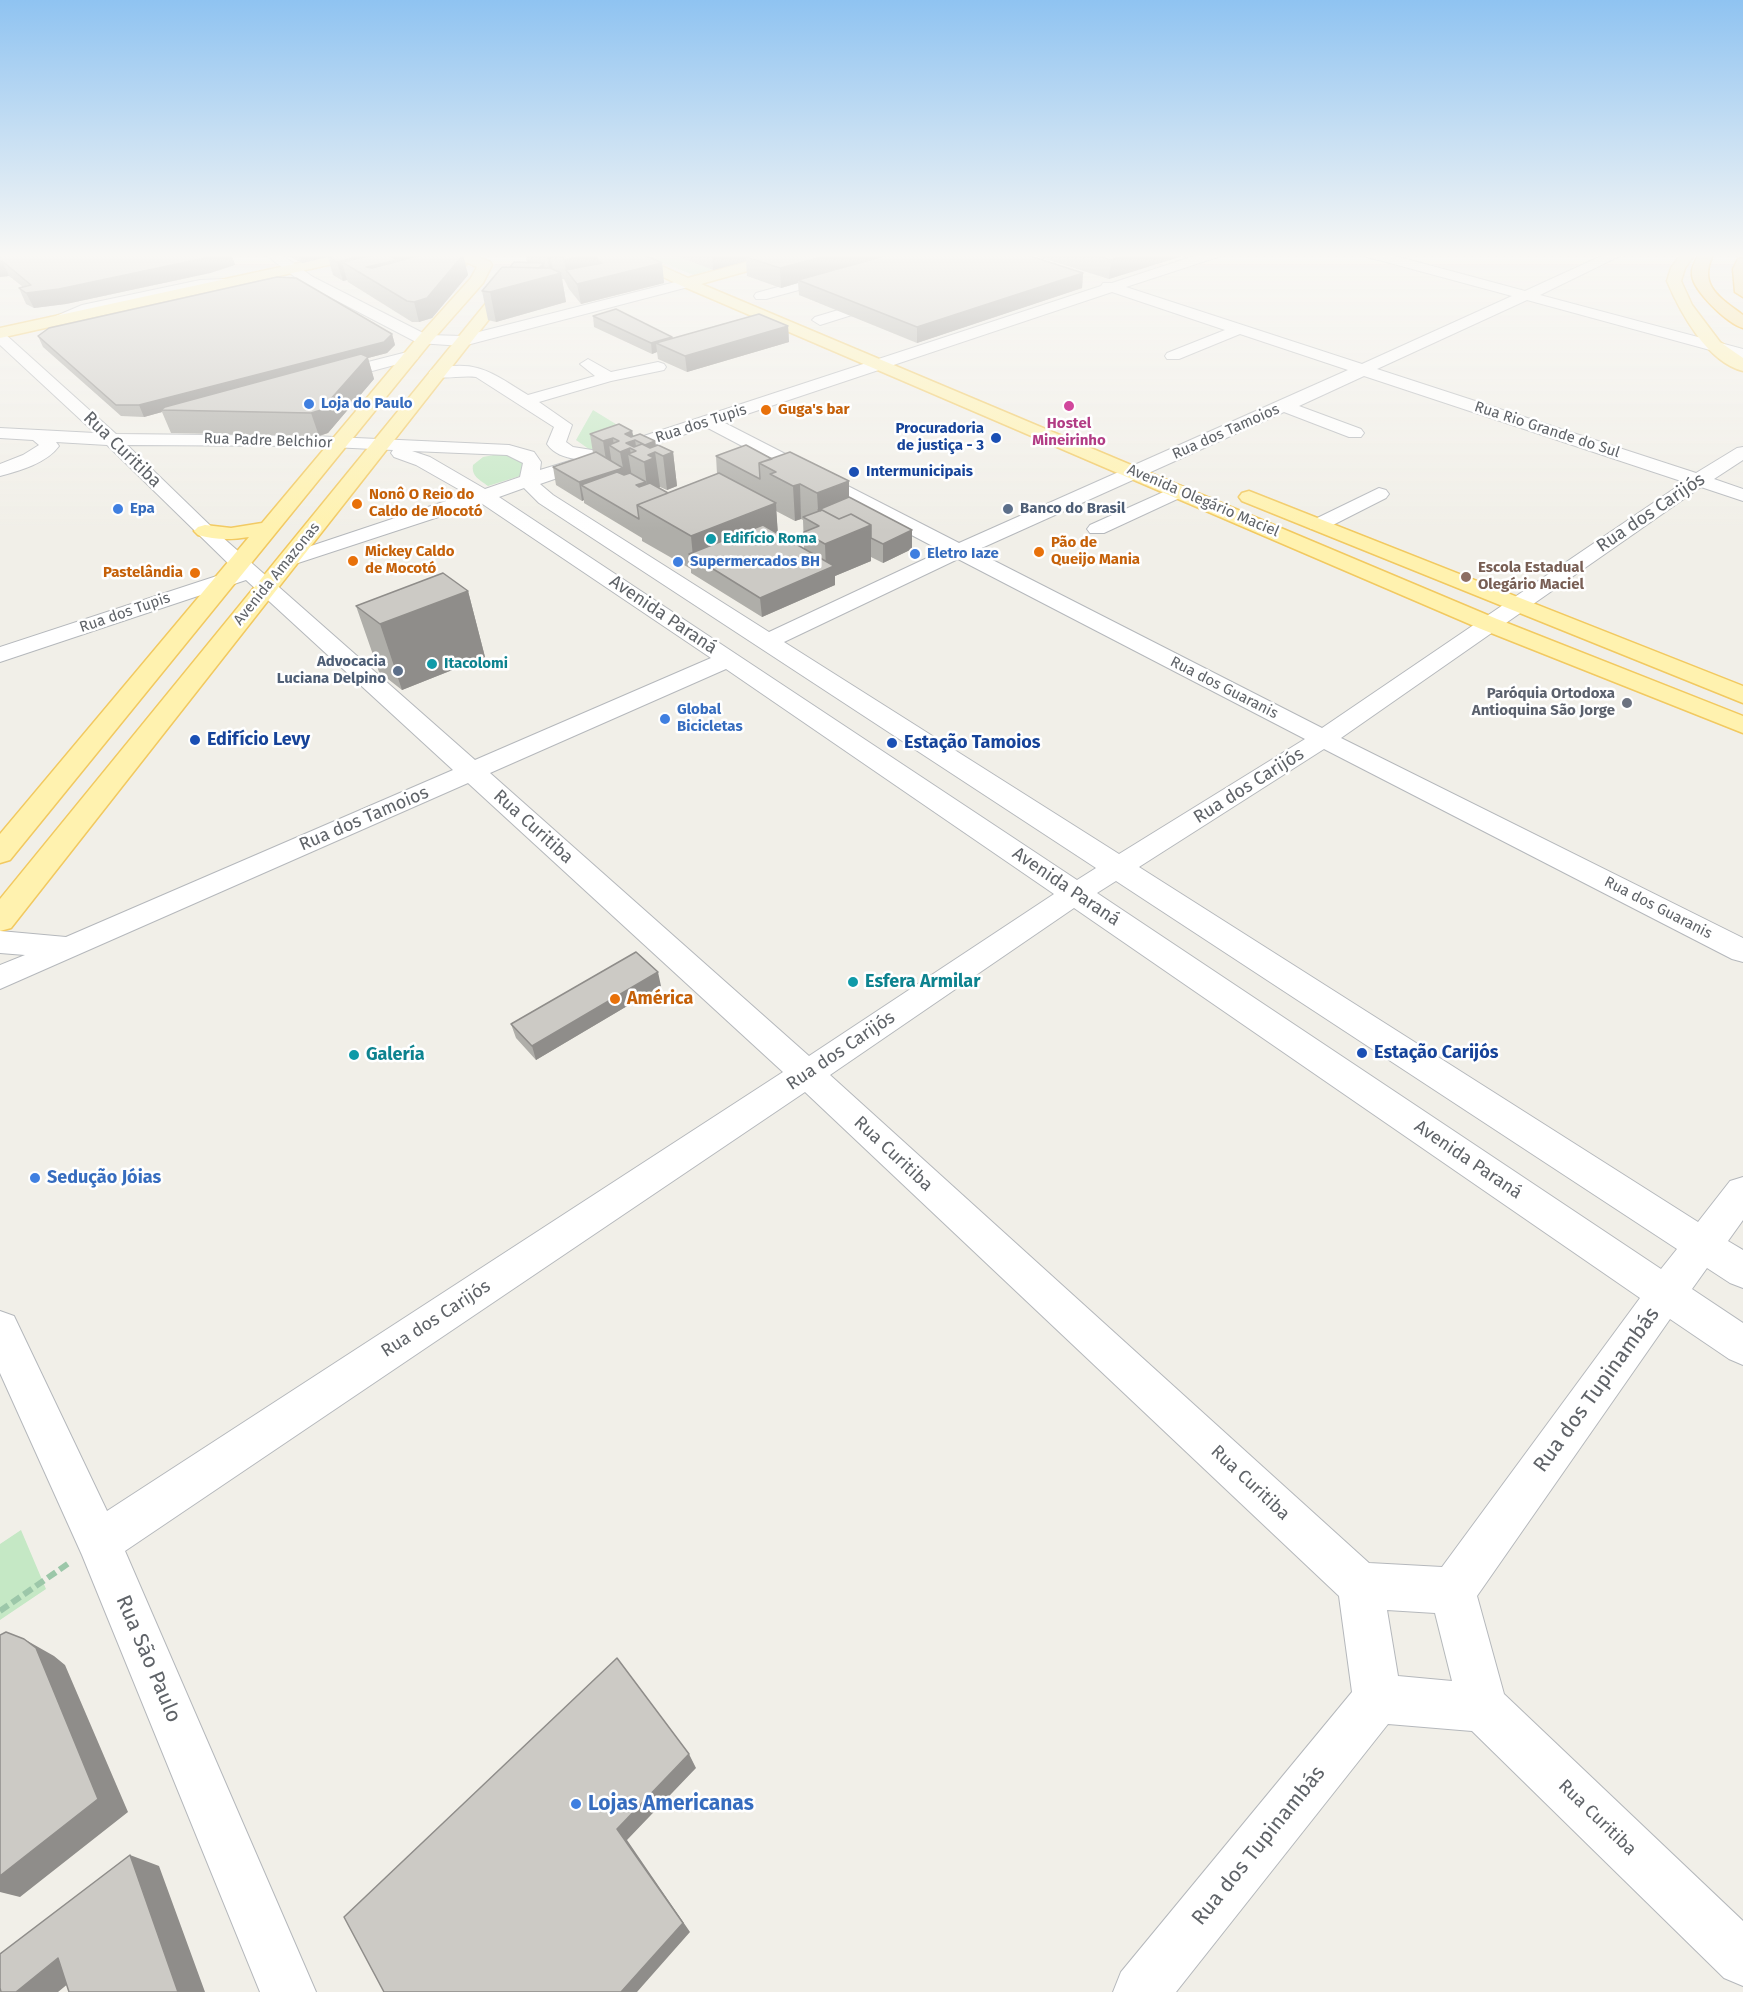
<!DOCTYPE html>
<html>
<head>
<meta charset="utf-8">
<style>
	body { margin:0 }
	canvas { display:block; background:#f1efe8 }
</style>
</head>
<body>
<canvas width="1743" height="1992"></canvas>
<script>
const ctx = document.querySelector('canvas').getContext('2d');
ctx.lineJoin = 'round';
function fill(path, color) { ctx.fillStyle = color; ctx.fill(path, 'evenodd'); }
function trace(path, color, width, dash) { ctx.strokeStyle = color; ctx.lineWidth = width; ctx.lineCap = dash ? 'butt' : 'round'; ctx.setLineDash(dash || []); ctx.stroke(path); }
function drawText(font, color, halo, rows, align = 'center') {
  ctx.font = font + ' "Fira Sans",sans-serif'; ctx.lineWidth = 5; ctx.setLineDash([]); ctx.textBaseline = 'middle'; ctx.strokeStyle = halo; ctx.fillStyle = color; for (const [text, x, y, turn = 0] of rows) {
    ctx.save(); ctx.translate(x, y); ctx.rotate((+turn || 0) * Math.PI / 180); ctx.textAlign = isNaN(turn) ? turn : align; if (halo) ctx.strokeText(text, 0, 0); ctx.fillText(text, 0, 0); ctx.restore();
  }
}
fill(new Path2D(`
	M667 253H678V256L713 270 694 275 650 258Z
	M593 410 637 437 593 452 576 440Z
	M504 453 526 463 523 475 488 486C480 480 471 476 473 465L483 457Z
	M21 1530 46 1589 0 1620V1544Z`), '#c5e8c5');
const minor = new Path2D(`
	M263 253H279L313 277 427 335 463 336 687 279 694 283 692 286 463 346 418 343 303 283Z
	M902 253H924L922 256 766 299H756L754 296 756 293Z
	M1203 253H1223L1221 256 1126 287 1362 364 1512 296 1364 256 1362 253H1384L1525 291 1608 253H1626L1540 295 1743 349V359L1527 300 1377 369 1696 473 1737 448 1743 447V460L1714 479 1743 489V501L1701 487 1341 738 1743 938V962L1732 959 1324 749 1139 867 1698 1222 1730 1181 1743 1177V1220L1728 1241 1743 1250V1288L1730 1283 1707 1268 1692 1289 1743 1323V1365L1729 1359 1670 1319 1477 1596 1504 1694 1743 1921V1986L1724 1978 1472 1731 1388 1724 1176 1992H1113L1121 1972 1352 1692 1339 1596 805 1092 125 1551 316 1992H260L82 1555 0 1373V1311L14 1316 107 1511 783 1072 468 783 0 989V965L25 955 0 953V931L66 937 453 770 246 580 0 662V647L235 570 107 445 56 442 59 446C47 463 19 471 0 476V464L23 455 39 445 33 440 0 438V428L95 433 0 345V332L5 334 116 434 312 436 509 445 534 452 541 462 540 470 576 459C564 457 554 454 547 444L554 427 476 377C461 375 445 380 431 376L429 373 431 370C476 358 492 373 528 395L595 376 580 364 588 359 611 372 658 362 664 364 666 367 664 370 611 381 539 402 572 425 566 442 573 447 598 451 1101 286 1103 283H1112ZM1112 292 1225 330 1167 353 1165 356 1167 359H1179L1240 334 1348 370 959 543 723 422ZM1364 376 1684 482 1322 728 975 551 1284 412 1349 437H1361L1364 433 1361 429 1299 406ZM706 427 942 551 769 632 553 495 540 484ZM127 445 312 446 393 450 391 453 394 457 416 465 467 494 281 556 278 560 281 564 288 566 295 564 481 503 711 658 475 760 221 536ZM412 451 507 455 523 463 520 477 485 489 430 457ZM524 488 539 503 1096 868 1077 880 499 497ZM958 559 1305 739 1119 854 784 642ZM726 669 1054 894 809 1056 490 773ZM1116 881 1677 1249 1661 1269 1097 893ZM1074 908 1640 1298 1442 1567 1369 1563 830 1075ZM1387 1610 1435 1613 1452 1681 1398 1676Z
	M225 279 232 283 230 286 200 288 87 312 61 324 53 319 56 316 82 305 200 280Z
	M885 296 892 300 890 303 820 325 812 320 815 317Z
	M411 351 419 356 417 359 331 382 323 377 325 373Z
	M1179 485 1186 487 1189 491 1186 495 1104 533H1090L1087 529 1090 525Z
	M1379 488 1386 490 1389 494 1386 498 1325 529H1311L1308 525 1311 521Z`);
const major = new Path2D(`
	M345 253H371L364 257 0 338V328Z
	M399 253H420L464 262 466 265 459 269 423 263 401 256Z
	M453 253H469L490 262 492 265 483 283 430 343 10 860 0 863V834L249 537C231 540 215 540 198 535L194 531 198 527 205 525 231 528 262 523 418 337 471 278 477 267 454 257Z
	M633 253 688 278 780 253H803L801 256 701 284 1497 619 1743 716V733L1481 629 682 286 627 260 625 257 627 254Z
	M1682 253H1696L1685 268 1681 281 1692 305 1720 342 1743 358V371C1707 362 1680 312 1667 281L1671 268Z
	M514 274 519 275 521 278 519 281 11 928 0 931V899L509 275Z
	M1249 491 1743 686V703L1242 501 1239 497 1242 493Z`);
const highway = new Path2D(`
	M1700 253H1714C1697 285 1719 297 1743 315V328C1728 324 1693 291 1692 275 1691 267 1696 259 1700 253Z
	M1743 258V297L1735 292 1733 269 1738 259Z`);
trace(minor, '#b5b8bc', 2);
trace(major, '#f2c960', 3);
trace(highway, '#f9ab00', 3);
trace(new Path2D(`
	M503 254H529`), '#9cc7a9', 1.5, [3, 1.5]);
trace(new Path2D(`
	M0 1611 69 1563`), '#9cc7a9', 6, [10, 4.5]);
fill(minor, '#fff');
fill(major, '#fff2af');
fill(highway, '#fde293');
fill(new Path2D(`
	M13 253H231L235 265 210 273 66 304 34 308 26 304 19 288 23 287 9 276 0 277V255Z
	M284 253H410L411 258 463 255 468 275 432 318 419 322H412L348 282 347 280 343 281 333 275 328 257 302 263Z
	M525 253H640L662 263 664 283 581 304 569 289 564 279H562L566 302 496 322 488 320 482 291 510 267 527 263Z
	M677 253H1021L1083 273 1082 288 917 343 799 295 798 283 781 288 747 276 746 261 713 270 677 256Z
	M1026 253H1192L1109 279Z
	M593 316 672 338 788 326 789 342 687 372 658 359 657 352 652 354 594 327Z
	M392 334 395 345 387 353 368 358 374 379 328 433 319 436 171 433 162 412 144 417 121 416 43 347 38 336Z
	M632 431 633 436 655 441 656 445 673 452 677 486 667 490 660 487H658L668 493 717 474 716 456 746 445 912 530V549L883 563 871 557V561L835 576V585L762 617 691 573V569L642 541V538L584 503V500L582 501 556 485 553 467 593 453 590 434ZM776 511 795 521 801 519 803 520 804 549 778 533Z
	M468 591 485 657 402 690 379 672 356 606Z
	M661 986 536 1060 516 1038 511 1024Z`), '#afaea9');
fill(new Path2D(`
	M222 253H231L235 265 210 273 66 304 34 308 26 293Z
	M299 253H345L328 256V257L302 263Z
	M384 253H410L413 266 402 279 342 262 347 280 343 281 337 262 364 255 367 266Z
	M547 253H550L554 275 561 273 566 302 496 322 490 292 534 274 544 263 546 277 550 276Z
	M597 253 601 278 662 263 664 283 581 304 577 284 566 270 569 289 564 260Z
	M720 253H762L746 257V261L713 270 712 255Z
	M837 253H906L798 280V283L781 288 780 268Z
	M1134 253H1192L1109 279 1111 260Z
	M463 255 468 275 432 318 419 322 414 302Z
	M2 261 9 276 0 277V262Z
	M1083 273 1082 288 917 343V327Z
	M788 326 789 342 687 372 685 356Z
	M392 334 395 345 387 353 368 358 374 379 328 433 319 436 311 413 161 410 162 412 144 417 139 405Z
	M672 337 673 347 656 343 657 352 652 354 651 343Z
	M632 431 634 440H635L638 459 636 451 630 448 631 456 628 454 633 483 581 485 584 500 582 501 579 482 608 473 603 441 613 438 614 448 609 445 613 471 623 468 620 452 625 434Z
	M655 441 657 453 655 452 660 487 648 496 644 462 645 445Z
	M673 452 677 486 667 490 663 456Z
	M849 481V516L818 510 819 526 817 493Z
	M646 482 648 500 636 485Z
	M800 484 801 519 795 521 793 486Z
	M776 503 778 538 693 557 691 536Z
	M871 525V561L835 576V585L762 617 760 598 826 570 825 544Z
	M912 530V549L883 563V544Z
	M468 591 485 657 402 690 380 624Z
	M658 972 661 986 536 1060 532 1046Z
	M24 1639 54 1656 65 1665 128 1812 20 1897 0 1892V1876Z
	M689 1754 696 1768 627 1840 690 1932 637 1992H621L617 1829Z
	M130 1855 159 1866 205 1992H178Z
	M58 1958 91 1965 58 1992H16Z`), '#8f8d8a');
const building = new Path2D(`
	M14 253H222L205 258 59 289 26 293 19 288 31 285 2 261 0 262V255Z
	M341 253H360L364 255 337 262 328 256Z
	M364 253H385L397 260 366 267 372 268 429 253H451L463 255 427 298 414 302 407 301 342 262 370 256Z
	M561 253H597L564 260Z
	M597 253H640L662 263 577 284 566 270 602 263 598 261Z
	M706 253H720L712 255Z
	M759 253H837L780 268 746 257Z
	M895 253H1021L1083 273 917 327 798 280Z
	M1089 253H1134L1111 260Z
	M514 262 544 263 539 268 510 267Z
	M502 267 550 268 561 273 490 292 482 291Z
	M277 277 296 278 392 334 384 342 139 405H116L38 336 49 328Z
	M616 309 672 337 651 343 593 316Z
	M759 314 788 326 685 356 656 343Z
	M361 354 368 357 321 410 311 413 161 410 165 407Z
	M619 424 632 431 625 434 631 437 640 434 655 441 645 445 635 440 626 443 634 447 642 444 650 448 658 445 673 452 663 456 655 452 648 455 654 458 644 462 628 454 636 451 630 448 620 452 609 445 619 441 613 438 603 441 590 434Z
	M746 445 772 459 759 463 760 479 716 456Z
	M596 452 623 468 579 482 553 467Z
	M790 452 849 481 817 493 800 484 793 486 770 474 776 472 759 463Z
	M617 472 624 475 630 473 646 482 636 485 639 487 650 483 668 493 637 505 639 519 581 485Z
	M719 473 776 503 691 536 637 505Z
	M849 497 912 530 883 544 871 538V525L851 514 839 519 822 510 820 511 818 510Z
	M822 510 839 519 851 514 871 525 825 544 804 532 819 526 803 517Z
	M763 525 834 566 760 598 689 554Z
	M443 573 468 591 380 624 356 606Z
	M636 952 658 972 532 1046 511 1024Z
	M6 1632 24 1639 36 1648 98 1799 0 1876V1635Z
	M617 1658 689 1754 617 1829 683 1923 621 1992H384L344 1917Z
	M130 1855 178 1992H69L58 1958 16 1992H1L0 1988V1954Z`);
fill(building, '#cccac5');
trace(building, '#8f8d8a', 1.5);
const sky = ctx.createLinearGradient(0, 0, 0, 532);
sky.addColorStop(0, '#8fc3f1');
sky.addColorStop(0.48, '#f9f8f5');
sky.addColorStop(1, '#f9f8f500');
ctx.fillStyle = sky;
ctx.fillRect(0, 0, 1743, 532);
for (const [x, y, r, color] of [
	[309,404,6,"#3f7fe0"],
	[1069,406,6,"#d1479c"],
	[766,410,6,"#e8710a"],
	[996,438,6,"#1a4fb4"],
	[854,472,6,"#1a4fb4"],
	[357,504,6,"#e8710a"],
	[118,509,6,"#3f7fe0"],
	[1008,509,6,"#5c6f8a"],
	[711,539,6,"#0f9aa8"],
	[1039,552,6,"#e8710a"],
	[915,554,6,"#3f7fe0"],
	[353,561,6,"#e8710a"],
	[678,562,6,"#3f7fe0"],
	[195,573,6,"#e8710a"],
	[1466,577,6,"#8d6e63"],
	[432,664,6,"#0f9aa8"],
	[398,671,6,"#5c6f8a"],
	[1627,703,6,"#6b7280"],
	[665,719,6,"#3f7fe0"],
	[195,740,6,"#1a4fb4"],
	[892,743,6,"#1a4fb4"],
	[853,982,6,"#0f9aa8"],
	[615,999,6,"#e8710a"],
	[1362,1053,6,"#1a4fb4"],
	[354,1055,6,"#0f9aa8"],
	[35,1178,6,"#3f7fe0"],
	[576,1804,6,"#3f7fe0"]
]) { const dot = new Path2D(); dot.arc(x, y, r, 0, 2 * Math.PI); ctx.fillStyle = color; ctx.fill(dot); trace(dot, '#fff', 2); }
drawText('bold 15px', '#366cbe', '#fff', [
	["Loja do Paulo",321,404],
	["Epa",130,509],
	["Eletro Iaze",927,554],
	["Supermercados BH",690,562],
	["Global",677,710],
	["Bicicletas",677,727]
], 'left');
drawText('bold 15px', '#c56008', '#fff', [
	["Guga's bar",778,410],
	["Nonô O Reio do",369,495],
	["Caldo de Mocotó",369,512],
	["Pão de",1051,543],
	["Queijo Mania",1051,560],
	["Mickey Caldo",365,552],
	["de Mocotó",365,569],
	["Pastelândia",183,573,"right"]
], 'left');
drawText('15px', '#5f6368', '#fff', [
	["Rua dos Tupis",701,424,-18],
	["Rua Rio Grande do Sul",1547,430,18],
	["Rua dos Tamoios",1226,432,-24],
	["Rua Padre Belchior",268,441,2],
	["Avenida Olegário Maciel",1203,501,23],
	["Avenida Amazonas",277,574,-51],
	["Rua dos Tupis",125,613,-19],
	["Rua dos Guaranis",1224,688,27],
	["Rua dos Guaranis",1658,908,27]
]);
drawText('bold 15px', '#b23c85', '#fff', [
	["Hostel",1069,424],
	["Mineirinho",1069,441]
]);
drawText('bold 15px', '#164399', '#fff', [
	["Procuradoria",984,429],
	["de justiça - 3",984,446],
	["Intermunicipais",866,472,"left"]
], 'right');
drawText('bold 15px', '#4e5e75', '#fff', [
	["Banco do Brasil",1020,509],
	["Advocacia",386,662,"right"],
	["Luciana Delpino",386,679,"right"]
], 'left');
drawText('bold 15px', '#0d838f', '#fff', [
	["Edifício Roma",723,539],
	["Itacolomi",444,664]
], 'left');
drawText('bold 15px', '#785e54', '#fff', [
	["Escola Estadual",1478,568],
	["Olegário Maciel",1478,585]
], 'left');
drawText('bold 15px', '#5b616d', '#fff', [
	["Paróquia Ortodoxa",1615,694],
	["Antioquina São Jorge",1615,711]
], 'right');
drawText('18px', '#5f6368', '#fff', [
	["Rua Curitiba",122,450,44],
	["Rua dos Carijós",1651,513,-34],
	["Avenida Paraná",663,615,34],
	["Rua dos Carijós",1249,786,-32],
	["Rua dos Tamoios",364,819,-23],
	["Rua Curitiba",533,827,42],
	["Avenida Paraná",1066,887,34],
	["Rua dos Carijós",841,1051,-34],
	["Rua Curitiba",893,1154,43],
	["Avenida Paraná",1468,1160,34],
	["Rua dos Carijós",436,1319,-33],
	["Rua Curitiba",1250,1483,43],
	["Rua Curitiba",1597,1818,44]
]);
drawText('bold 18px', '#164399', '#fff', [
	["Edifício Levy",207,740],
	["Estação Tamoios",904,743],
	["Estação Carijós",1374,1053]
], 'left');
drawText('bold 18px', '#0d838f', '#fff', [
	["Esfera Armilar",865,982],
	["Galería",366,1055]
], 'left');
drawText('bold 18px', '#c56008', '#fff', [
	["América",627,999]
], 'left');
drawText('bold 18px', '#366cbe', '#fff', [
	["Sedução Jóias",47,1178]
], 'left');
drawText('21px', '#5f6368', '#fff', [
	["Rua dos Tupinambás",1597,1390,-54],
	["Rua São Paulo",148,1659,67],
	["Rua dos Tupinambás",1259,1846,-51]
]);
drawText('bold 21px', '#366cbe', '#fff', [
	["Lojas Americanas",588,1804]
], 'left');
</script>
</body>
</html>
